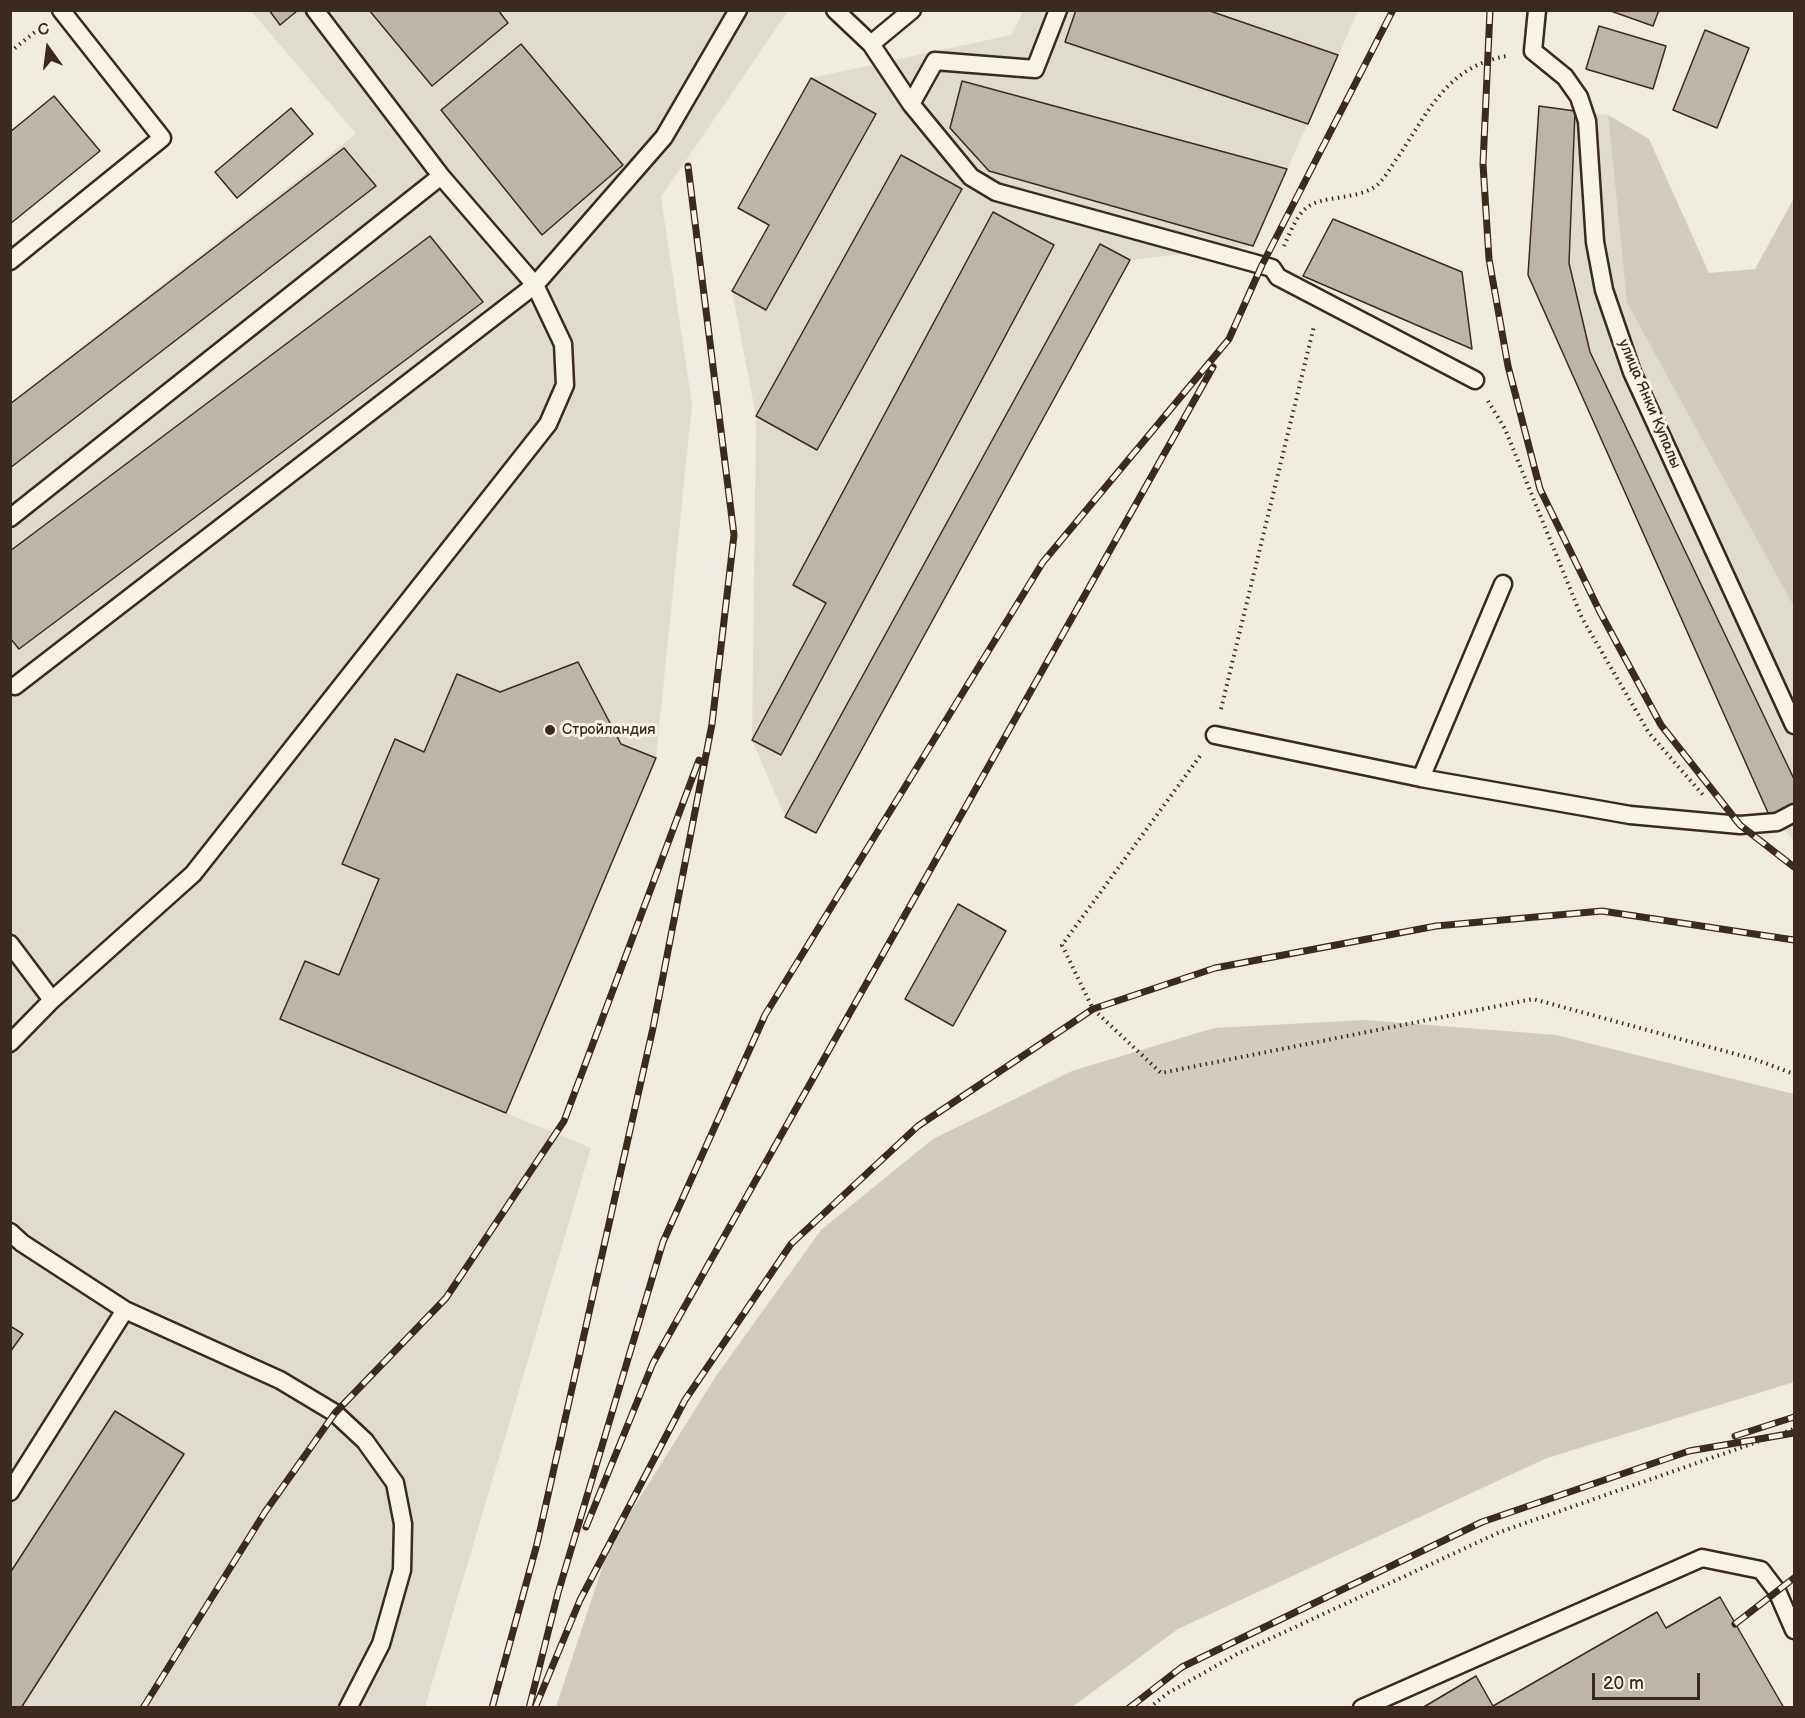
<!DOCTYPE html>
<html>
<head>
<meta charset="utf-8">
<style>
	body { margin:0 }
	#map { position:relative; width:1805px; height:1718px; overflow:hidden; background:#efebe0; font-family:"Balsamiq Sans",sans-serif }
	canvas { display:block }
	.frame { position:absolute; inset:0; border:12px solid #3b2a1e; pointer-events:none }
	.north { position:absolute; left:18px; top:18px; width:60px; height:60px; -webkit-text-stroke:4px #f7f3e8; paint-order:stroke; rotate:346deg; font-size:16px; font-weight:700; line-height:24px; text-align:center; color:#3b2a1e }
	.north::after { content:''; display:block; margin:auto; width:21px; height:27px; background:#3b2a1e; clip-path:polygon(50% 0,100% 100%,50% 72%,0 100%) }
	.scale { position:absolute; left:1592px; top:1673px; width:108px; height:27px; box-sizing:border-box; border:3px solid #3b2a1e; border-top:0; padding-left:8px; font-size:18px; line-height:21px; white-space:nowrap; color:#3b2a1e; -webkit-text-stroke:4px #f7f3e8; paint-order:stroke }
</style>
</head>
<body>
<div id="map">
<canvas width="1805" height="1718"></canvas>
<div class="frame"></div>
<div class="north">С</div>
<div class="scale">20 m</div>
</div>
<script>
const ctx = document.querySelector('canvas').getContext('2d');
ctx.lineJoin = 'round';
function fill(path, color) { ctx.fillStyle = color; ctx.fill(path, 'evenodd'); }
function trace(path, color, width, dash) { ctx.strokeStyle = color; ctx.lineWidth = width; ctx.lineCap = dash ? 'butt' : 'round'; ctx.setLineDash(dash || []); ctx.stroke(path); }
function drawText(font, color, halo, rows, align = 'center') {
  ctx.font = font + ' "Balsamiq Sans",sans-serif'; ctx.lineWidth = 6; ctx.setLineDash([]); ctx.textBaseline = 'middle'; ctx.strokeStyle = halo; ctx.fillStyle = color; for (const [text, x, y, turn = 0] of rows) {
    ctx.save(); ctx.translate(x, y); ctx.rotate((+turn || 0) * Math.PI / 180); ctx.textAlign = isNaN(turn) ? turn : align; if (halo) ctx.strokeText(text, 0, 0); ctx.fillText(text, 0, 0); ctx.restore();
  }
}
fill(new Path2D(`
	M251 11H788L661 197 692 404 656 758 506 1113 591 1148 425 1707 11 1708V402L356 134Z
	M1023 11H1358L1253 246 1130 260 816 833 785 817 752 740 756 416 732 291 768 226 738 208 811 78 1011 35Z
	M1539 106 1608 115 1627 303 1794 607V840L1769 815 1528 275Z`), '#e0dbd0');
fill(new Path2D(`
	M1608 115 1649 139 1709 273 1755 269 1794 198V607L1627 303Z
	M1365 1020 1556 1035 1794 1094V1382L1547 1458 1178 1629 1072 1707H556L609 1547 716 1376 821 1230 933 1139 1072 1071 1214 1028Z`), '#d1cbc0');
const building = new Path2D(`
	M269 10H297V11L280 25Z
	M369 10H498L508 23 432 86Z
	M1076 10H1207L1338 55 1308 124 1065 42Z
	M1608 10H1659L1653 26Z
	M1599 26 1666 46 1653 89 1586 69Z
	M1705 30 1749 48 1717 128 1673 110Z
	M521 44 623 165 542 235 441 110Z
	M811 78 876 114 766 310 732 291 769 225 738 208Z
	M962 81 1287 169 1253 246 989 171 950 128Z
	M54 96 100 151 10 224V132Z
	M1539 106 1575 111 1569 263 1590 352 1794 779V805L1769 815 1528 275Z
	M291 108 313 134 237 198 215 172Z
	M344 148 376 186 10 468V404Z
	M901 155 962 189 817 450 756 416Z
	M993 212 1054 245 781 755 752 740 826 603 793 585Z
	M1333 219 1462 272 1472 349 1303 276Z
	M430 236 483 302 19 649 10 638V551Z
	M1100 244 1130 260 816 833 785 817Z
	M578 662 621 744 656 758 506 1113 280 1019 305 961 339 975 379 879 342 864 395 739 424 752 457 674 500 692Z
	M958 904 1006 931 953 1026 905 999Z
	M10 1326 23 1334 10 1352Z
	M115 1411 184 1454 21 1708H10V1573Z
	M1720 1597 1784 1708H1422L1476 1676 1493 1706 1657 1612 1666 1628Z`);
fill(building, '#bdb5aa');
trace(building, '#3b2a1e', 1.5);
const service = new Path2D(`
	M835 10 871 44 911 104 971 177 996 192 1272 268 1278 277 1475 380
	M1537 10 1533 51 1565 77 1579 97 1587 121 1595 242 1604 290 1632 372 1794 725
	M871 44 912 10
	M911 104 935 61 1035 69 1058 10
	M10 261 162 138 61 10
	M10 518 441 176
	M15 686 535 285 664 137 738 10
	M1215 735 1421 778 1630 815 1740 825 1777 822 1794 813
	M1421 778 1503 584
	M10 944 52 1000
	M10 1043 52 1000 193 874 548 424 565 385 563 344 535 285 441 176 315 10
	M10 1232 22 1243 125 1310 10 1492
	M125 1310 280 1380 335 1413 365 1441 395 1483 403 1524 402 1570 381 1644 348 1708
	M1362 1708 1702 1558 1761 1570 1777 1591 1794 1630`);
trace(service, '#3b2a1e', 21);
trace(new Path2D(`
	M10 52 40 28
	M1284 246C1289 235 1295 219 1304 210 1320 194 1355 201 1376 186 1385 179 1391 166 1398 157 1429 111 1447 66 1507 56
	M1488 401 1505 429 1582 618 1649 733 1703 795
	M1221 709 1314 326
	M1200 756 1062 945 1093 1009 1161 1073 1533 999 1754 1059 1794 1074
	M1149 1708 1168 1693 1237 1654 1500 1532 1794 1429`), '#3b2a1e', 4, [1.5, 4.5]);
trace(service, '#f7f3e8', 16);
const rail = new Path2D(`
	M1490 10 1483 164 1489 259 1508 366 1540 489 1600 612 1661 725 1740 825 1794 867
	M1735 1436 1794 1417
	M586 1527 653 1363 1213 367
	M1735 1624 1794 1578
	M143 1708 265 1512 335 1413 446 1298 564 1121 699 760
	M492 1708 537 1544 653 1028 712 724 734 535 688 166
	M529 1708 558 1593 663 1242 765 1015 1043 562 1229 339 1262 265 1393 10
	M535 1708 580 1600 685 1400 791 1244 918 1126 1093 1009 1215 968 1436 926 1602 911 1794 940
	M1129 1708 1182 1667 1482 1522 1689 1451 1794 1433`);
trace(rail, '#3b2a1e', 7);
trace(rail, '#f7f3e8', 4.5, [14]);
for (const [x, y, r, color] of [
	[550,730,6,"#3b2a1e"]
]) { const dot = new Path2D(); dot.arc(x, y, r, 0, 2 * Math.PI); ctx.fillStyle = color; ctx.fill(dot); trace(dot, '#f7f3e8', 2); }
drawText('15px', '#3b2a1e', '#f7f3e8', [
	["улица Янки Купалы",1649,404,67]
]);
drawText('15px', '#3b2a1e', '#f7f3e8', [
	["Стройландия",562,730]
], 'left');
</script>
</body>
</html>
